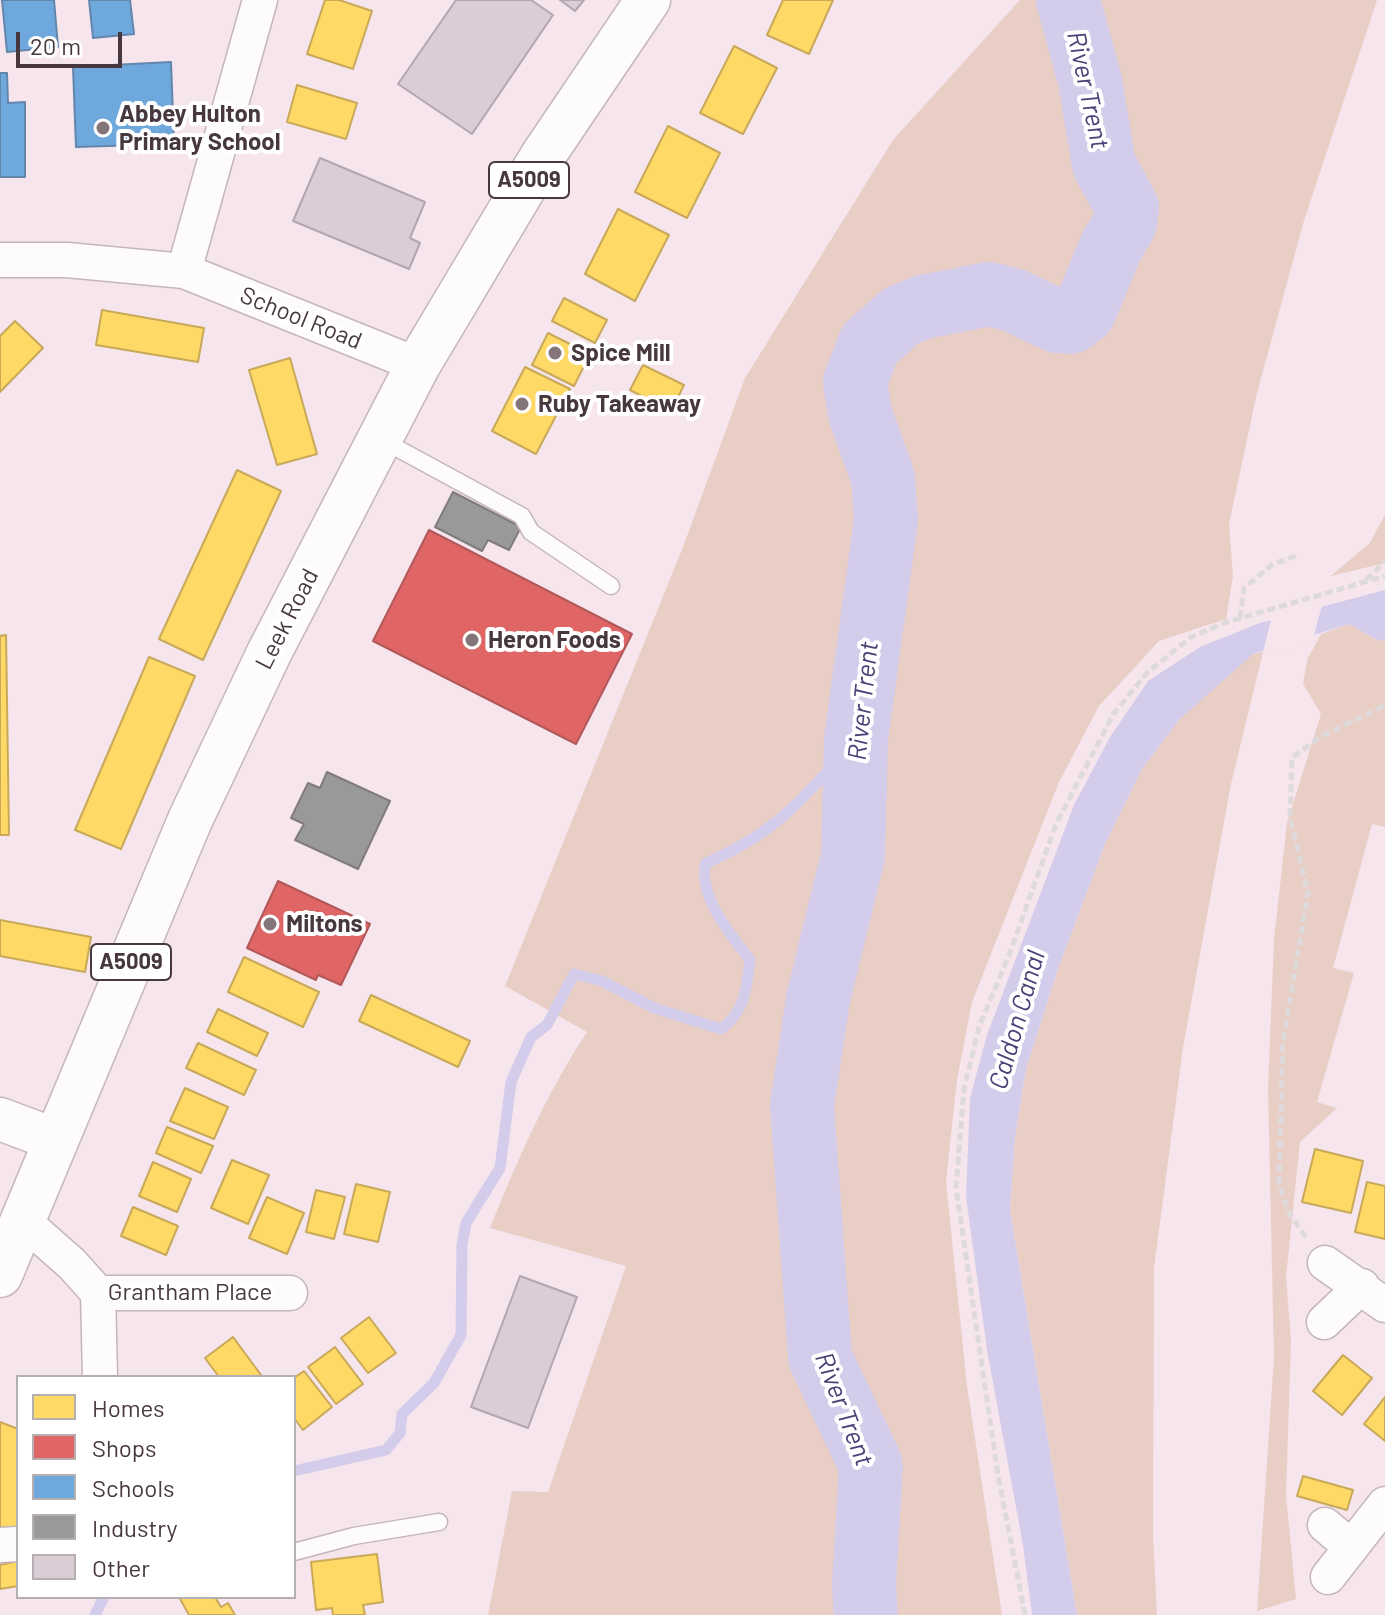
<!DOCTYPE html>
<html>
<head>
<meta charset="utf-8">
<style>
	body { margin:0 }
	#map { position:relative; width:1385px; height:1615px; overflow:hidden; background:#f6e5ec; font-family:Barlow,sans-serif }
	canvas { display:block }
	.legend { position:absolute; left:16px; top:1375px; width:280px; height:224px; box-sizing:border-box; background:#fff; border:2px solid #b5afb2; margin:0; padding:10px 14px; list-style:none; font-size:24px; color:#46383e }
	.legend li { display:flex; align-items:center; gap:16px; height:40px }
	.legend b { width:40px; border:2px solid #b5afb2 }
	.scale { position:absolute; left:16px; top:32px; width:106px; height:36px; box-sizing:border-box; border:4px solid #46383e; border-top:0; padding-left:10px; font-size:24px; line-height:28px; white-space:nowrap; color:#46383e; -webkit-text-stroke:6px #fff; paint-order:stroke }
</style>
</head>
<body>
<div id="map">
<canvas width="1385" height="1615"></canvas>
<ul class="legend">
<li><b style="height:22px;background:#ffd966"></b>Homes</li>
<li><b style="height:22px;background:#e06666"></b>Shops</li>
<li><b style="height:22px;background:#6fa8dc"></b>Schools</li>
<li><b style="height:22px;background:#999"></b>Industry</li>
<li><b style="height:22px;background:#dacdd6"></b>Other</li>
</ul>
<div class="scale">20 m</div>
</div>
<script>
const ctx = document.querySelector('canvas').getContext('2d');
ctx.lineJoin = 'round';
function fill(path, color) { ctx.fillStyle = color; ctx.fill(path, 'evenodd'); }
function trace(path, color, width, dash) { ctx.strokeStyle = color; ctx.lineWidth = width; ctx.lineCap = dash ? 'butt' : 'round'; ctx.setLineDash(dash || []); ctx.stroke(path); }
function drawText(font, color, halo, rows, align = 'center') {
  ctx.font = font + ' Barlow,sans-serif'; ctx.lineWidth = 8; ctx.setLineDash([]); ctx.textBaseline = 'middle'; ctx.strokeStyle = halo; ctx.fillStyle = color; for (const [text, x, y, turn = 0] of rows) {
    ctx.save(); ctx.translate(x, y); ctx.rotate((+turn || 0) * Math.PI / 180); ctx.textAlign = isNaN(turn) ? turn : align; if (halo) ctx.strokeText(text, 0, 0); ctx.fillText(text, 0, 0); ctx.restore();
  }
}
fill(new Path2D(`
	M1020 0H1377L1303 224 1257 393 1229 524 1233 576 1226 619 1159 641 1099 706 1059 782 972 1002 957 1080 946 1182 967 1386 1002 1615H488L512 1491 548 1492 626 1266 490 1228C517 1161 547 1092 587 1032L505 986 683 547 745 378 893 140Z
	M1385 514V563L1331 576 1370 543Z
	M1349 624 1378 641 1385 639V827L1372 824 1333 968 1354 973 1317 1102 1337 1108 1300 1142 1286 1277 1291 1340 1286 1495 1296 1599 1257 1611 1274 1357 1268 1089 1274 940 1287 823 1321 714 1303 684 1307 660 1321 634Z
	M1263 652 1231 784 1183 1048 1154 1268 1153 1534 1157 1615H1077L1010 1210 1015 1138 1026 1069 1058 969 1105 844 1142 769 1179 720 1225 676 1253 654Z`), '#e9cec6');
fill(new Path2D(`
	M1385 590V639L1379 641 1349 624 1253 654 1179 720 1142 769 1105 844 1058 969 1026 1069 1015 1138 1010 1210 1077 1615H1032L1023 1545 987 1350 966 1197 970 1098 987 1035 1074 805 1110 737 1148 681 1200 647 1260 623Z`), '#d4cceb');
fill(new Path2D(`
	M1323 602 1312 642 1262 656 1272 616Z`), '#f6e5ec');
const homes = new Path2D(`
	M325 0H339L372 11 353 69 307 54Z
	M783 0H833L809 54 767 35Z
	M734 46 777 68 743 134 700 113Z
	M297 85 357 103 346 139 287 122Z
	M668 126 720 153 687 218 635 192Z
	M618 209 669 235 635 301 585 274Z
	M564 298 607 320 595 343 552 321Z
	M102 310 204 328 198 362 96 345Z
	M15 321 43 348 0 392V336Z
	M548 333 590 354 574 386 532 365Z
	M290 358 317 454 277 465 249 370Z
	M643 365 684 385 671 411 630 390Z
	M525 367 570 389 536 454 492 431Z
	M237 470 281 491 203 660 159 639Z
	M6 635 9 835H0V636Z
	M149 657 195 676 121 849 75 830Z
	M0 920 91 937 85 972 0 956Z
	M244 957 319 992 303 1027 228 992Z
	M371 995 470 1041 458 1067 359 1021Z
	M218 1009 268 1033 257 1056 207 1032Z
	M198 1043 256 1070 244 1095 186 1068Z
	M185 1088 228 1107 214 1139 170 1121Z
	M167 1127 213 1146 201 1173 156 1153Z
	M1315 1149 1363 1161 1351 1213 1302 1202Z
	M232 1160 269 1175 248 1224 211 1208Z
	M153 1162 191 1179 177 1212 139 1196Z
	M1367 1182 1385 1186V1239L1355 1232Z
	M356 1184 390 1192 378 1242 344 1234Z
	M316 1190 345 1197 334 1239 306 1232Z
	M267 1197 304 1213 287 1254 249 1238Z
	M133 1207 178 1226 166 1255 121 1236Z
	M369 1317 396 1353 368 1373 341 1338Z
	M233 1337 261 1375 258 1377H219L205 1358Z
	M335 1347 363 1384 336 1404 308 1367Z
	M1343 1355 1372 1378 1342 1415 1313 1391Z
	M304 1371 332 1407 303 1430 294 1418V1378Z
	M1385 1397V1441L1364 1424Z
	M0 1422 18 1429V1527L0 1529Z
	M1303 1476 1353 1490 1347 1510 1297 1496Z
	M377 1554 383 1602 363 1605 365 1615H333L332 1608 316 1610 311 1562Z
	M18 1561V1586L0 1589V1565Z
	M179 1597H215L221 1607 228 1603 235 1615H189Z`);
fill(homes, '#ffd966');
trace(homes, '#c8a95a', 2);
const shops = new Path2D(`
	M429 530 632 634 576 744 373 641Z
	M278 881 370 924 341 985 318 975 316 980 247 948Z`);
fill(shops, '#e06666');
trace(shops, '#b2585a', 2);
const schools = new Path2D(`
	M2 0H54L58 47 7 52Z
	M89 0H130L134 34 93 38Z
	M171 62 174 144 76 147 73 67Z
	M0 73H7L8 103 25 102V177H0Z`);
fill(schools, '#6fa8dc');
trace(schools, '#6386ad', 2);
const industry = new Path2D(`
	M453 492 521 527 509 550 488 540 482 551 435 527Z
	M327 772 390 801 358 869 295 840 304 824 291 818 308 783 320 788Z`);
fill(industry, '#999');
trace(industry, '#807c7e', 2);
trace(new Path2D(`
	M294 1471 386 1450 400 1433 402 1414 434 1383 461 1335 462 1245 466 1223 500 1168 511 1082 531 1037 547 1025 574 974 602 981 654 1008 721 1029C746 1010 746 990 750 960 731 935 697 895 706 863 780 831 804 797 856 739
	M95 1615 104 1597`), '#d4cceb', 11);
trace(new Path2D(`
	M866 1615 864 1585 871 1465 820 1358 802 1105 818 999 853 856 856 739 886 520 883 478 860 414 855 382 869 345 901 316 923 307 989 294 1013 300 1057 321 1071 322 1084 312 1111 247 1125 223 1127 207 1104 165 1090 81 1068 0`), '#d4cceb', 64);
const building = new Path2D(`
	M456 0H531L553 15 472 134 398 84Z
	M560 0H584L575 11Z
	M320 158 425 202 410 238 420 243 409 269 293 221Z
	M520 1276 577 1297 528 1428 471 1407Z`);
fill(building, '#dacdd6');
trace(building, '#b2a7ae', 2);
const service = new Path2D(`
	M382 440 522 516 531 532 611 586
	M294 1552 354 1536 439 1522`);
const minor = new Path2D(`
	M0 260H67L184 271 418 365
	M184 271 260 0
	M22 1220 72 1264 98 1293H290
	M1325 1263 1385 1305
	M98 1293 100 1377
	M1324 1322 1362 1286
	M1325 1525 1350 1546
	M0 1545 18 1544
	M1328 1577 1385 1504`);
const tertiary = new Path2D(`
	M0 1119 56 1140`);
const primary = new Path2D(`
	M0 1275 190 820 269 653 418 365 542 157 648 0`);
trace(service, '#c4b6bc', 19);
trace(minor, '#c4b6bc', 37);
trace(tertiary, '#c4b6bc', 45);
trace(primary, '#c4b6bc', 47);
trace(new Path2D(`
	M1366 580 1385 561
	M1240 618 1244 588 1273 564 1299 555
	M1306 1237 1290 1215 1279 1185 1283 1042 1308 893 1290 818 1292 758 1320 737 1385 705
	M1025 1615 998 1475 956 1188 964 1089 979 1027 1009 955 1056 824 1114 713 1147 673 1191 637 1227 622 1385 576`), '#ded9db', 5, [8, 4]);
trace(service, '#fefbfc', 16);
trace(minor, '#fefbfc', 34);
trace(tertiary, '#fefbfc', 42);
trace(primary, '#fefbfc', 44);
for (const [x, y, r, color] of [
	[103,128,8,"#84757b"],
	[555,353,8,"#84757b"],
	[522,404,8,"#84757b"],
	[472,640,8,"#84757b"],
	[270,924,8,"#84757b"]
]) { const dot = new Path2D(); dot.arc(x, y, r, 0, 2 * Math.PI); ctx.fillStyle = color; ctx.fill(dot); trace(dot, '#fff', 3); }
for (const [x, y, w] of [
	[529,180,80],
	[131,962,80]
]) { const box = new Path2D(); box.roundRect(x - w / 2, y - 18, w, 36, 6); ctx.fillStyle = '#fff'; ctx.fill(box); trace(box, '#46383e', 2); }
drawText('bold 22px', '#46383e', null, [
	["A5009",529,180],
	["A5009",131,962]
]);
drawText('bold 24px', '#46383e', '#fff', [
	["Abbey Hulton",119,114],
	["Primary School",119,142],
	["Spice Mill",571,353],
	["Ruby Takeaway",538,404],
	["Heron Foods",488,640],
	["Miltons",286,924]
], 'left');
drawText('24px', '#46383e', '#fff', [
	["School Road",301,318,22],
	["Leek Road",287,619,-63],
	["Grantham Place",190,1292]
]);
drawText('italic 26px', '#4a4276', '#fff', [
	["River Trent",1088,90,78],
	["River Trent",863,701,-84],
	["Caldon Canal",1017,1020,-74],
	["River Trent",844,1409,69]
]);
</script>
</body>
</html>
